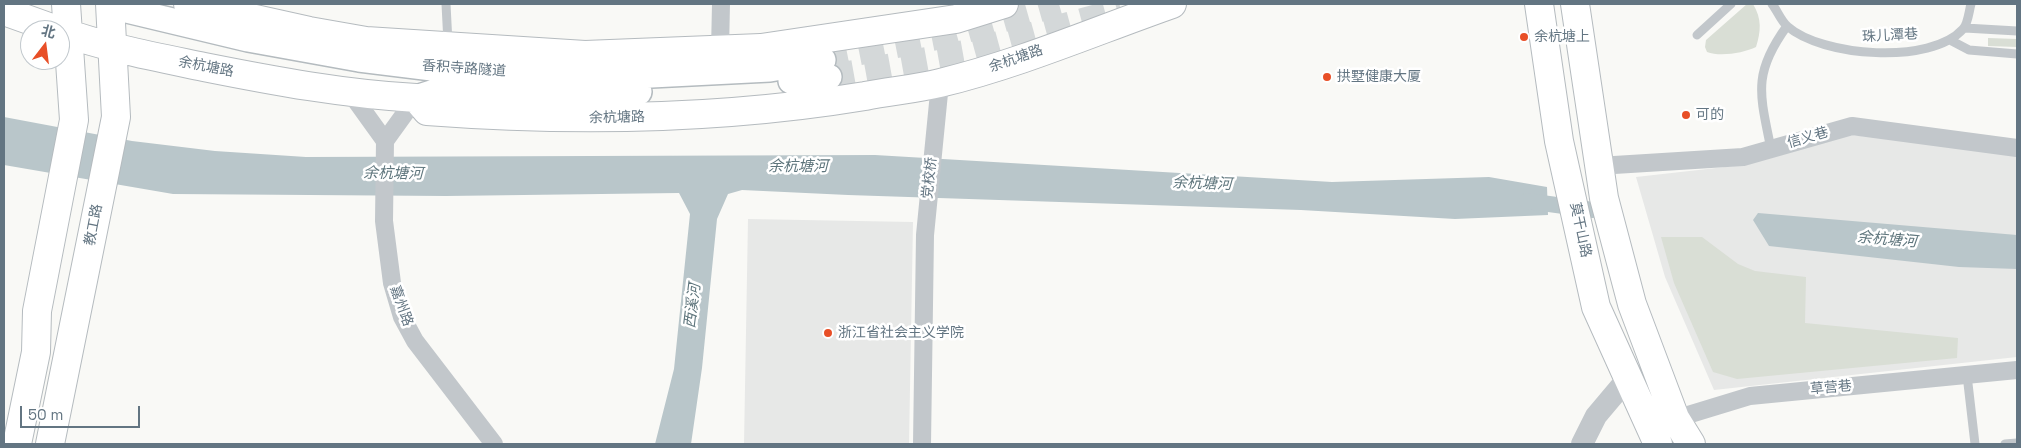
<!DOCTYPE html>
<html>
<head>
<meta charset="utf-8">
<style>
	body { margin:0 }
	#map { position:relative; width:2021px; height:448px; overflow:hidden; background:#f9f9f6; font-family:"Space Grotesk","Noto Sans SC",sans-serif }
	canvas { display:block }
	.frame { position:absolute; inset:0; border:5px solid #637582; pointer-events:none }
	.north { position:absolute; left:20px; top:20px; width:50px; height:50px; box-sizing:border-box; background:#fff; border:1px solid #c1c8cd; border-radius:50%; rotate:15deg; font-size:14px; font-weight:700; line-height:20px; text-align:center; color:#637582 }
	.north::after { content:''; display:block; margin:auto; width:18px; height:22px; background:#e84f27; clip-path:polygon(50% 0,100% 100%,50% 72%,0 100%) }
	.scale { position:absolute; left:20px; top:406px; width:120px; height:22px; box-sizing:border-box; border:2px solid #637582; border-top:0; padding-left:6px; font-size:15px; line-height:18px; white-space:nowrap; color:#637582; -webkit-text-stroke:4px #fff; paint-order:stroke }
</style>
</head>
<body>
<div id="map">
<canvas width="2021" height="448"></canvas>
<div class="frame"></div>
<div class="north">北</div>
<div class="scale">50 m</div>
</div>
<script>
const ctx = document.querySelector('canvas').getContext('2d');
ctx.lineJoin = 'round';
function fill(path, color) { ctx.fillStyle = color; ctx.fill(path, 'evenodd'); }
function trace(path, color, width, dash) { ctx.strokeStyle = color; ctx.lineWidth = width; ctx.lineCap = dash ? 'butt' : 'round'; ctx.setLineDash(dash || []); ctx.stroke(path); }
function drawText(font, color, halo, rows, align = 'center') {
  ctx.font = font + ' "Space Grotesk","Noto Sans SC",sans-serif'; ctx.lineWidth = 5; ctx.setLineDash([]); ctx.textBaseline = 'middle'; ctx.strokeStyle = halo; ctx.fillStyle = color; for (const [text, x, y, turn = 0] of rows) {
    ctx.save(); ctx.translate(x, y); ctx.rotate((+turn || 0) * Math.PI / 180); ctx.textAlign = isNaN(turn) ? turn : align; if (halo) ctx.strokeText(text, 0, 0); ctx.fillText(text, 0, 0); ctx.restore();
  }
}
fill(new Path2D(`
	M1850 135 2017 150V357L1714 390 1665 277 1636 177 1734 166Z
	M748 219 913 222 909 444H744Z`), '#e7e8e7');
fill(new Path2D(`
	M1747 4H1753C1762 19 1761 31 1756 47 1744 53 1720 57 1707 52L1705 47 1706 40Z
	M1988 38 2017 39V47L1988 46Z
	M1661 237H1702L1738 264 1755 271 1806 277 1805 323 1958 338 1957 358 1737 379 1713 372 1674 283Z`), '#d9ded5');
fill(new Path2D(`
	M4 117 132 141 215 151 306 157 875 155 1332 182 1489 177 1547 187 1548 215 1455 219 1301 210 848 195 742 190 728 194 717 219 702 368 691 444H655L674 369 690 214 679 193 446 196 173 194 4 165Z
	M1758 213 2017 235V269L1959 267 1769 246 1753 220Z`), '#b9c6ca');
trace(new Path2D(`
	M1527 201 1593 210`), '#b9c6ca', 16);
trace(new Path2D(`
	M823 60 950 35 1059 4
	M829 77 968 52 1121 10`), '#d4d8d9', 25, [25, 12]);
const secondary = new Path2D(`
	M110 6 248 39 359 59 432 68 612 77 770 69 823 60
	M791 81 829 77
	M416 98 441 90 526 95H597L639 92`);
const primary = new Path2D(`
	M188 4 309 31 366 41 585 55 761 48 956 19 1004 4
	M1539 4 1559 141 1596 307 1658 444
	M1575 4 1604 198 1632 304 1675 418 1691 444
	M4 11 57 30
	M60 31C107 48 156 57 204 67 274 81 345 94 416 98L427 111C573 122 720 120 865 96 890 91 916 89 940 83 1019 64 1095 31 1172 4
	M17 444 36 352 37 311 74 120 66 4
	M50 444 116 117 110 4`);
trace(secondary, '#b4bbbf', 28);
trace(primary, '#b5bbbf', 30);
trace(new Path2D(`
	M446 4 448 43
	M1772 4C1777 10 1781 21 1787 26 1822 57 1931 65 1963 29 1968 24 1969 11 1971 4
	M1965 28 2017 31
	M1697 35 1731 4
	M1950 40 1969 50 2017 54
	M1771 149C1760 94 1752 74 1787 26
	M1967 375 1975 444
	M2005 444 2017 443`), '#c2c7cb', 9);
trace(new Path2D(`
	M720 50 721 4
	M349 91 385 141
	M416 98 385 141 384 221 392 283 402 317 415 341 494 444
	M1598 166 1743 157 1852 126 2017 148
	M1668 421 1750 396 2017 370
	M922 444 925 235 940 83`), '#c2c7cb', 18);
trace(new Path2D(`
	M1582 444 1596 416 1628 378`), '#c2c7cb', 22);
trace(secondary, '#fff', 25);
trace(primary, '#fff', 28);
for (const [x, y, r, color] of [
	[1524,37,5,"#e84f27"],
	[1327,77,5,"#e84f27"],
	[1686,115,5,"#e84f27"],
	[828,333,5,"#e84f27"]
]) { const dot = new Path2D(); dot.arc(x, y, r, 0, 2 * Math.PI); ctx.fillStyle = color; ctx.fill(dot); trace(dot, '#fff', 2); }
drawText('14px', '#637582', '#fff', [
	["珠儿潭巷",1890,36,-3],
	["余杭塘路",1016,59,-19],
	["余杭塘路",206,67,11],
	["香积寺路隧道",464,69,4],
	["余杭塘路",617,118,-1],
	["信义巷",1808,138,-16],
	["党校桥",930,178,-84],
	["教工路",94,225,-79],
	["莫干山路",1580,230,78],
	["嘉州路",401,306,70],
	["草营巷",1831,388,-5]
]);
drawText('14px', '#637582', '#fff', [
	["余杭塘上",1534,37],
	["拱墅健康大厦",1337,77],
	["可的",1696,115],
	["浙江省社会主义学院",838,333]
], 'left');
drawText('italic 15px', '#5e757c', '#fff', [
	["余杭塘河",798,167],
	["余杭塘河",393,174,1],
	["余杭塘河",1202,184,2],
	["余杭塘河",1887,240,5],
	["西溪河",693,306,-83]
]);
</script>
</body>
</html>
